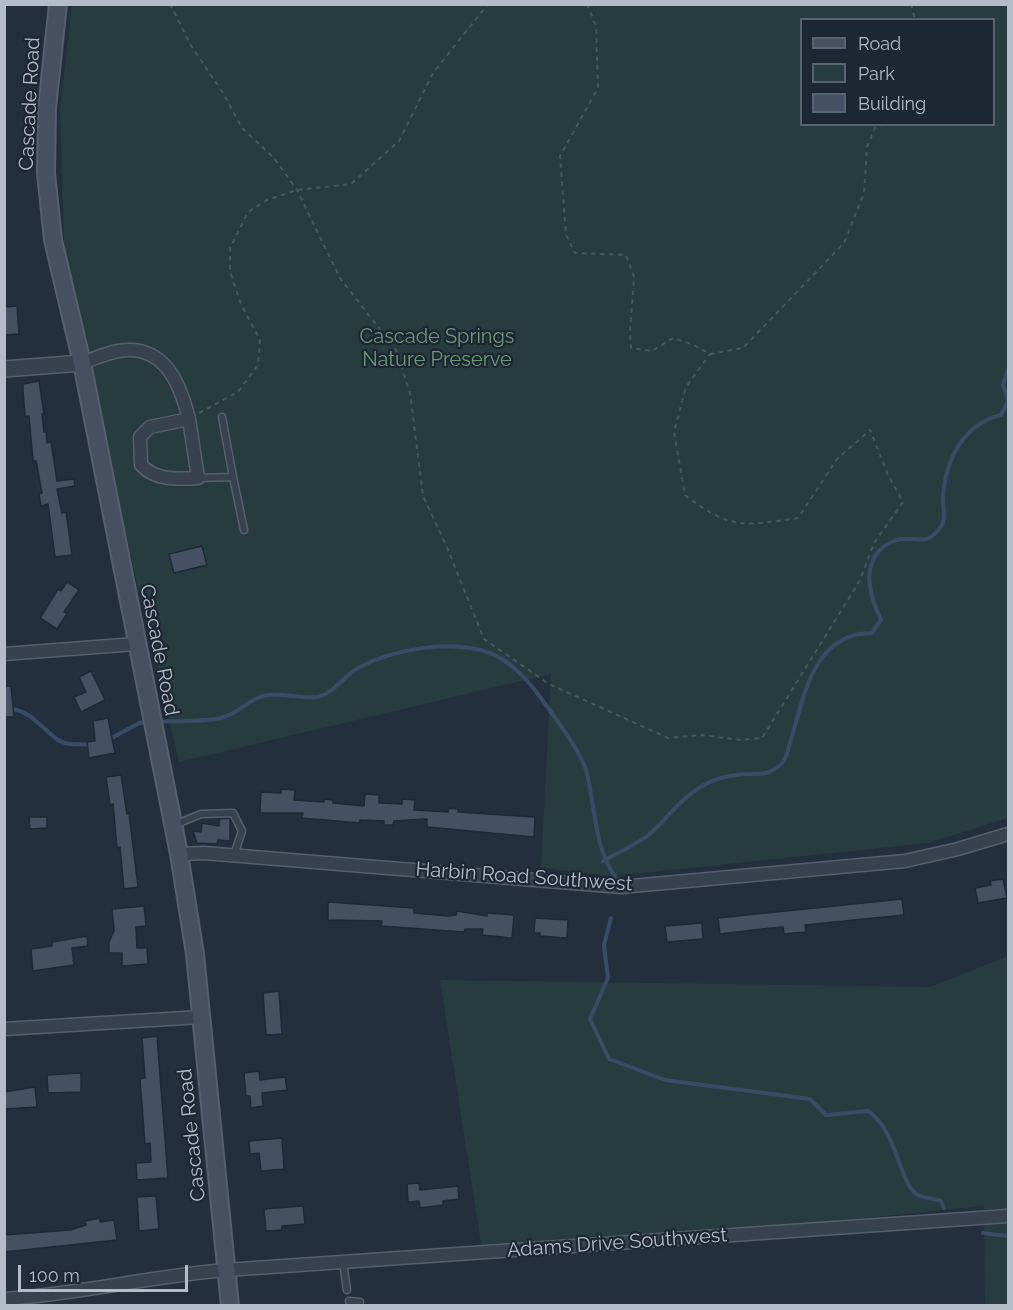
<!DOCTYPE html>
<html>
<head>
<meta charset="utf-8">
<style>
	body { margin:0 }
	#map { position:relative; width:1013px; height:1310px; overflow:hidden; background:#242f3e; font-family:Raleway,sans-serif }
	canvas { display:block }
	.frame { position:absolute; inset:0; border:6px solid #b4bcc9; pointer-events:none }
	.legend { position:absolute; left:800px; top:18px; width:195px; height:108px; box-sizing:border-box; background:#1d2633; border:2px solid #59626f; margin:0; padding:8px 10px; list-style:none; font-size:18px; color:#b4bcc9 }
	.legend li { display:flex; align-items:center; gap:12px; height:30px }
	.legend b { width:30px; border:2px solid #59626f }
	.scale { position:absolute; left:18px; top:1265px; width:170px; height:27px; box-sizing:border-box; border:3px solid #b4bcc9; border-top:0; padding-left:8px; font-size:18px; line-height:21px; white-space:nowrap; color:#b4bcc9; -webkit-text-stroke:4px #1d2633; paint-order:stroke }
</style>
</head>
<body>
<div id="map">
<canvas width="1013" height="1310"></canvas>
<div class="frame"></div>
<ul class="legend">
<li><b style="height:8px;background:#465061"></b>Road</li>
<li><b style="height:16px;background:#263c3f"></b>Park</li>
<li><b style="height:16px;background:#455162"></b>Building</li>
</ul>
<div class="scale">100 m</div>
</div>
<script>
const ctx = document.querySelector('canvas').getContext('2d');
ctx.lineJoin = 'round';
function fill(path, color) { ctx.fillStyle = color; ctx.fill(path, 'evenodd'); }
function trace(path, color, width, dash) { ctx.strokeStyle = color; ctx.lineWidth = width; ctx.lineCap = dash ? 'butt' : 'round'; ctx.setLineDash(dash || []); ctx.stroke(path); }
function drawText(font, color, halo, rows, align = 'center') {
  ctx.font = font + ' Raleway,sans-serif'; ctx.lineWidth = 4.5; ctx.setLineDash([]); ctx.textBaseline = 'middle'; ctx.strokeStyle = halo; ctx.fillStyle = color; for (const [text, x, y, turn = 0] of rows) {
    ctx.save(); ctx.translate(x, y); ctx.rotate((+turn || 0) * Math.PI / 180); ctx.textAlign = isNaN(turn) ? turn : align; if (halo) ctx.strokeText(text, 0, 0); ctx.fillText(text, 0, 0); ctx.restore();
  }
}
fill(new Path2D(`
	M72 5H1008V818L928 843 614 876 541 868 551 674 179 762 130 553 64 246 60 108ZM802 20H994V124H802Z
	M1008 956V1305H985L984 1206 483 1256 440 980 930 987Z`), '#263c3f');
trace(new Path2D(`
	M1008 370 1003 385 1008 399
	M8 708C32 711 41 728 58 740 67 746 81 744 91 744
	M156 722C177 720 204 723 224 717 241 712 250 697 268 695 284 693 302 699 318 697 334 693 344 676 358 668 393 649 451 639 490 653 509 660 529 681 540 697 552 713 581 753 586 770 596 807 593 846 616 878
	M110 739 139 723 149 722
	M603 861C619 852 638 844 651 833 669 816 684 795 706 784 715 779 726 776 737 775 756 772 767 779 783 762 788 756 789 744 792 736 805 692 815 633 872 633L881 620C870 596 861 568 882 548 887 544 896 539 903 539 921 538 928 546 942 525 946 518 943 506 943 498 945 461 963 424 1001 415L1008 401
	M611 918 604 945 608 978 590 1019 609 1059 665 1080 810 1099 826 1115 868 1111C898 1131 899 1185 918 1195 925 1198 934 1199 941 1201L944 1208
	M983 1233 1008 1236`), '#394c67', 4);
const building = new Path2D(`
	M17 306 19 334 4 335V307Z
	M39 381 44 414H42L44 432H46L47 443 51 442 57 481 74 479 75 486 57 489 62 513 66 512 72 555 55 557 48 504 41 506 39 494 42 493 36 461H33L29 416 25 417 23 390V384Z
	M202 546 207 565 174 573 169 554Z
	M67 582 79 590 64 612 67 614 57 629 40 618 58 589 61 591Z
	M91 671 105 700 81 712 74 697 86 692 79 677Z
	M4 686H11L14 717H4Z
	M108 718 115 753 89 758 87 742 95 741 93 721Z
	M121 775 127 814 129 813 138 887 124 889 120 847 117 848 113 804 110 805 106 777Z
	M281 789 295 790 294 800 324 802V799L333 800V803L364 806 365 794 379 795V803L402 804V799L415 800 414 810 448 812 449 808 458 809V812L535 817 534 837 427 827V819L394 821 393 825H384V821L360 820V823L302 818 303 813H260L261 792 281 793Z
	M29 817H47V828L30 829Z
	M230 818V841L218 840 217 844 197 843 193 831 201 832 202 823 219 826V819Z
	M1003 879 1007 898 978 903 975 888 991 885 990 881Z
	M902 899 904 915 805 925 806 932 784 934 783 927 771 928 720 934 718 918Z
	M328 902 414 908V913L447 916 456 915 457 911 487 916V913L514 915 512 938 482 935 483 929H465L464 932 381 926 382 921 328 920Z
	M144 906 146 926 136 927 137 948H147L148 964 122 966V953H109V942L114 931 112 909Z
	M535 918 568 920 567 938 540 936V933H534Z
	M702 923 703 939 667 942 665 926Z
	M87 936 88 946 72 948 74 965 33 971 31 949 52 946V942Z
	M279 991 282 1034 266 1035 263 993Z
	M157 1036 168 1178 137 1180 136 1163 151 1162 150 1143 145 1144 140 1079 145 1078 142 1038Z
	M259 1071 260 1080 285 1077 287 1090 262 1093 263 1106 251 1108 250 1096H246L244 1073Z
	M81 1073V1092L48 1093 47 1075Z
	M35 1087 37 1107 4 1109V1092Z
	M282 1138 284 1169 261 1171 259 1153 250 1154 249 1141Z
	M419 1183 420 1190 458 1186 459 1199 443 1201V1205L420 1208 419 1201 408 1202 407 1184Z
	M156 1196 159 1229 139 1231 137 1197Z
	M303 1206 305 1224 282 1226V1230L266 1231 264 1209Z
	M100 1218V1222L114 1220 117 1240 4 1252V1235L70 1230 86 1225 85 1221Z`);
fill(building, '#455162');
trace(building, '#1f2835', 1.5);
const service = new Path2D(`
	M233 477 244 530
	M198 478 233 477 222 417
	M174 825 201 814 233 813 242 831 234 855
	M343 1262 347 1290
	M349 1301 360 1302`);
const minor = new Path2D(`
	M82 363C94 359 106 353 118 351 164 343 180 383 189 419
	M189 419 198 478C177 479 156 481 141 465L140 437 150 427Z
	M4 654 136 644
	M179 854 204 853 621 887 905 861 958 849 1008 834
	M4 1029 201 1017
	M4 1299C79 1294 152 1276 226 1270L1008 1216`);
const tertiary = new Path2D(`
	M4 369 82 363`);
const secondary = new Path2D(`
	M58 4 47 108 46 173 53 240 82 363 179 854 195 954 230 1306`);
trace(service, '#565f6c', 9);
trace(minor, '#565f6c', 15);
trace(tertiary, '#565f6c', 18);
trace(secondary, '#565f6c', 20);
trace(new Path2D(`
	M170 4 190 44 223 93 242 128 274 158 297 190 340 278 396 350 410 393 423 496 446 545 484 639 549 684 668 738 702 735 740 740 762 738 859 582 874 543 903 502 888 475 870 430 837 459 798 518C744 526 730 530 685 495L674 432 686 387 710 354
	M587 4 596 26 598 88 560 156 566 235 575 253 626 255 634 277 630 332 631 348 652 351 673 338 694 345 710 354 743 348 844 243 864 193 867 147 875 128 885 124
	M911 4 915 20
	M199 413 238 392 258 365 260 340 241 304 230 272V248L248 212 267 200 297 190 351 184 399 141 433 73 488 4`), '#44595c', 2, [4.5, 4.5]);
trace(service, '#38414e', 6);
trace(minor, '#38414e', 12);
trace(tertiary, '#38414e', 15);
trace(secondary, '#465061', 16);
drawText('20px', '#b4bcc9', '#1d2633', [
	["Cascade Road",30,104,-87],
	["Cascade Road",159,650,79],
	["Harbin Road Southwest",524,877,4],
	["Cascade Road",192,1135,-96],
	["Adams Drive Southwest",617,1243,-4]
]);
drawText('20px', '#6b9a76', '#1d2633', [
	["Cascade Springs",437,337],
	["Nature Preserve",437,360]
]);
</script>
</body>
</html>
